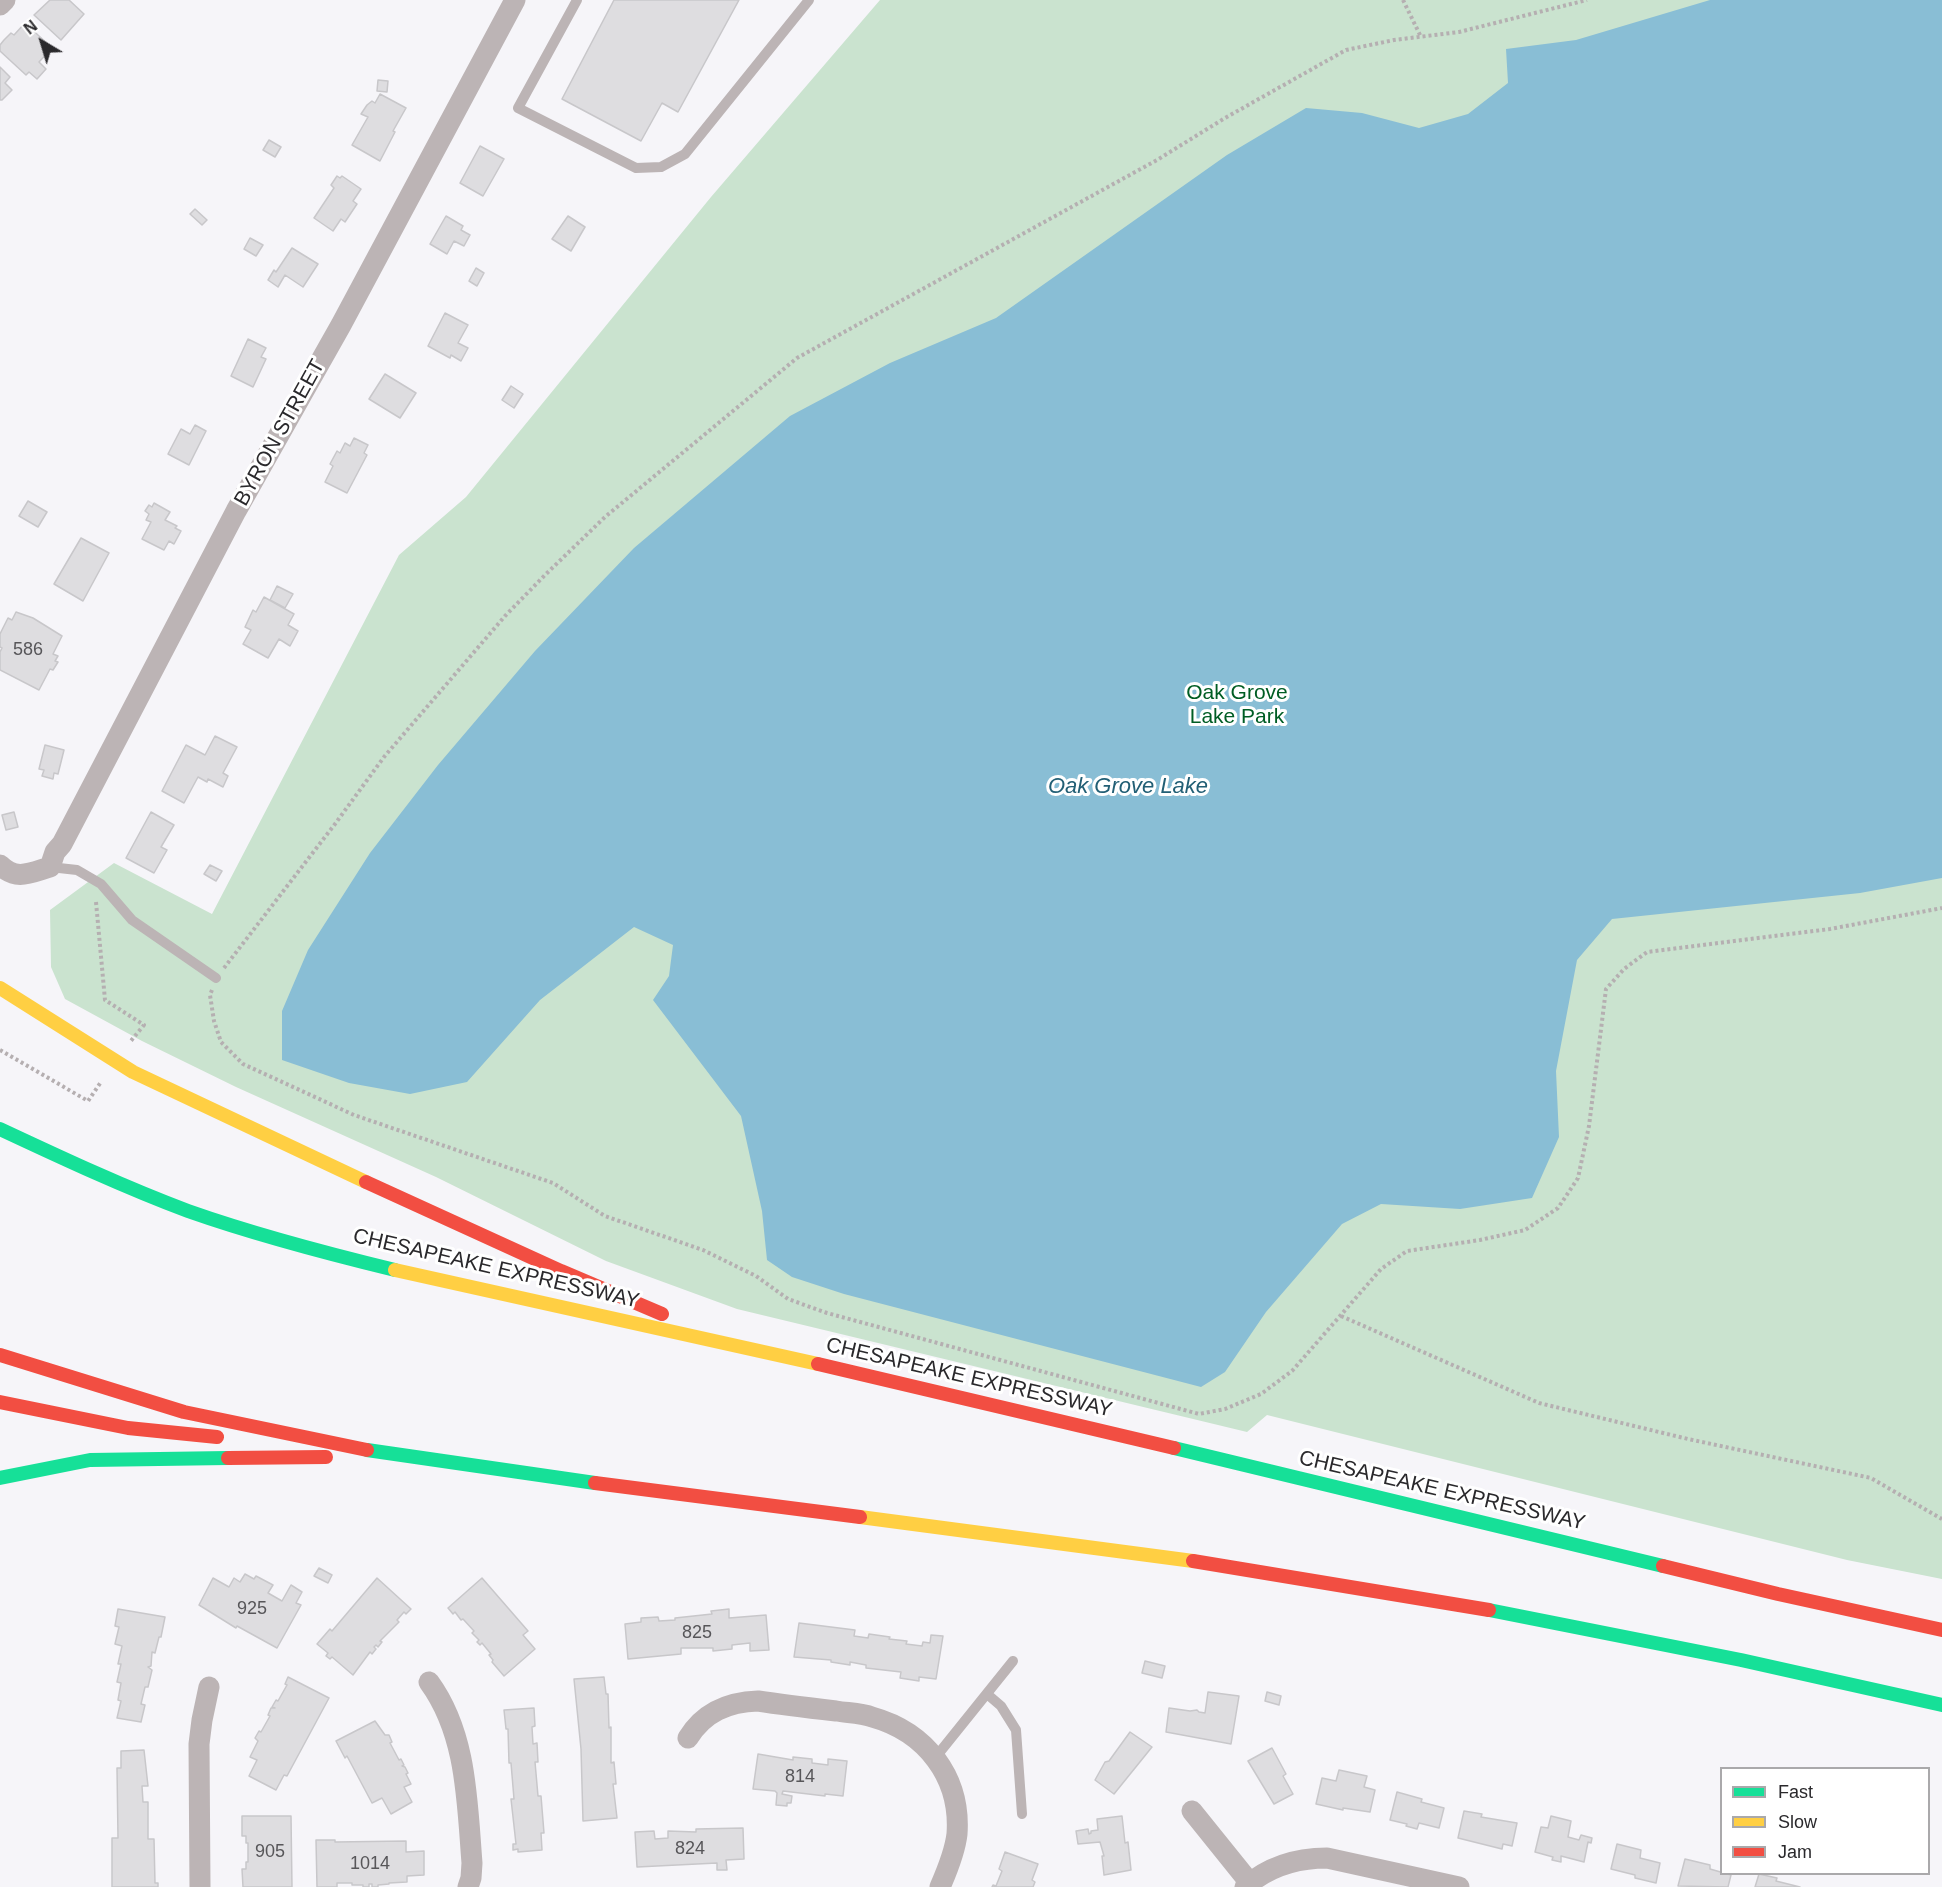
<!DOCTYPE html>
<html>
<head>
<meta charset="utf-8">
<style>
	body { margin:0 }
	#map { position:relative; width:1942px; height:1887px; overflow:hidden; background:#f6f5f9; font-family:Helvetica,sans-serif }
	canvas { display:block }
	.legend { position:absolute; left:1720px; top:1767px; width:210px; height:108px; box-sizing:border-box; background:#fff; border:2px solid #aaa9ab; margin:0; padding:8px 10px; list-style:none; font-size:18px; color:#2a292c }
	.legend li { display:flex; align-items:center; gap:12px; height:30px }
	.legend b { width:30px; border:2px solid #aaa9ab }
	.north { position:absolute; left:12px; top:12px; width:60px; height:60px; -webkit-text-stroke:4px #fff; paint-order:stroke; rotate:322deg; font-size:16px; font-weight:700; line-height:24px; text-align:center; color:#2a292c }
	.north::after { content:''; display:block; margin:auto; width:21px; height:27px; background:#2a292c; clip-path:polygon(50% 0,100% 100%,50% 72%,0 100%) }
</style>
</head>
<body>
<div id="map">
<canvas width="1942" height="1887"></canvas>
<ul class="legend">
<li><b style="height:8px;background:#16e098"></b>Fast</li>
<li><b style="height:8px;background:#ffcf43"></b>Slow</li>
<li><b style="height:8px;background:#f24e42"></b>Jam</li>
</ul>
<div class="north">N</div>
</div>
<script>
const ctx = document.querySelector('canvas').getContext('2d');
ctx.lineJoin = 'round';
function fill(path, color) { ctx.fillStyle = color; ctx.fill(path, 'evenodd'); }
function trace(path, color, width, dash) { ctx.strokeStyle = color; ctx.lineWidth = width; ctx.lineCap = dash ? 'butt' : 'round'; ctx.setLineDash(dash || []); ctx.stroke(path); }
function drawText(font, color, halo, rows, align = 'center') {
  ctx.font = font + ' Helvetica,sans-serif'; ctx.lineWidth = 6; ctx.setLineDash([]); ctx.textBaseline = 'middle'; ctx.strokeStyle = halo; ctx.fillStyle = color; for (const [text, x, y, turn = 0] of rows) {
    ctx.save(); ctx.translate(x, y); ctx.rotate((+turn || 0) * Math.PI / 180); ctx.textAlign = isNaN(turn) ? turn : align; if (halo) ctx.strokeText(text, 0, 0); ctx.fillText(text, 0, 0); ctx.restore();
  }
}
fill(new Path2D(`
	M880 0H1942V1579L1847 1560 1267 1415 1247 1432 737 1309 606 1261 436 1177 236 1087 142 1041 65 999 51 967 50 910 114 863 212 914 399 555 466 497 711 197Z`), '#cae3cf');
fill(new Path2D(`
	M1710 0H1942V878L1860 893 1612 919 1577 960 1556 1071 1559 1137 1532 1198 1460 1209 1381 1204 1342 1224 1266 1312 1225 1372 1201 1387 844 1294 792 1277 767 1260 762 1211 741 1116 653 1000 669 976 673 945 634 927 540 1000 467 1082 410 1094 349 1083 282 1060V1011L308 950 370 853 438 765 535 651 634 548 790 416 890 363 996 318 1227 155 1306 108 1362 113 1419 128 1468 114 1508 83 1506 49 1576 40Z`), '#89bed5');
const building = new Path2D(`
	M50 0H69L84 14 61 40 34 15Z
	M614 0H739L678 112 662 103 641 141 562 99Z
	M25 23 52 48 39 62 46 69 37 79 29 72 26 75 0 51V45L4 40 11 33 14 35Z
	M0 67 10 77 5 83 12 90 2 100H0Z
	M378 80 388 81 387 92 377 91Z
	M380 94 406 108 393 131 395 132 380 161 352 145 368 117 361 114 367 105 372 101 375 103Z
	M269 140 281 147 275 157 263 150Z
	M480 146 504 159 483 196 460 183Z
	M337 176 340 178 342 176 361 189 353 201 357 204 345 222 341 219 333 231 314 218 334 188 331 185Z
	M195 209 207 220 202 225 190 214Z
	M446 216 463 226 461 230 470 235 464 246 454 241 447 254 430 244Z
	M568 216 585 227 571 251 552 239Z
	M250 238 263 245 256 256 244 249Z
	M292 248 318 264 303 287 285 275 278 287 268 280 274 270 276 272Z
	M476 268 484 273 477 286 469 281Z
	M445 313 468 325 458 343 468 348 461 361 451 355 450 358 428 346Z
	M248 339 266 348 261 357 266 359 253 387 231 376Z
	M385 374 416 393 400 418 369 399Z
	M511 386 523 394 514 408 502 400Z
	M195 425 206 431 189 465 168 454 181 429 190 434Z
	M354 438 368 445 364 453 367 455 347 493 325 482 333 466 330 464 337 451 340 453 345 443 350 446Z
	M28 501 47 512 38 527 19 516Z
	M154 503 170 512 165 520 177 526 175 528 181 531 174 544 169 541 164 550 142 539 151 522 146 520 149 514 145 511 149 505 152 507Z
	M81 538 109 553 83 601 54 584Z
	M277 586 293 594 285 608 270 600Z
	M264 597 294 614 288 625 298 631 290 646 279 639 268 658 243 644 251 630 245 627 253 610 256 612Z
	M16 612 33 618 62 636 53 654 58 656 55 661 58 662 53 670 50 669 39 690 0 670V652L2 648 0 647V634L8 618 12 620Z
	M215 736 237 747 223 773 228 776 223 787 208 779 207 782 198 777 184 803 162 791 186 745 205 755Z
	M45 745 64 750 58 774 54 773 53 779 42 776 44 770 39 769Z
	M14 812 18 827 6 830 2 815Z
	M151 812 174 825 161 847 167 850 154 873 126 858Z
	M210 865 222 871 216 881 204 874Z
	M319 1568 332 1575 328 1583 314 1576Z
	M245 1574 254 1579 256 1576 273 1585 268 1593 282 1601 291 1585 302 1592 296 1603 301 1605 277 1648 237 1626 236 1628 199 1605 213 1578 229 1587 234 1578 240 1582Z
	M377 1578 411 1609 406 1614 404 1612 397 1620 399 1622 380 1641 382 1642 378 1647 376 1645 374 1647 376 1649 372 1654 370 1652 353 1675 332 1657 330 1659 326 1656 328 1653 317 1644 330 1629 332 1631Z
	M482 1578 528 1631 523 1635 535 1649 504 1676 492 1662 493 1660 489 1655 491 1654 482 1643 480 1645 477 1642 479 1640 472 1633 474 1631 463 1619 461 1620 455 1612 453 1614 448 1608Z
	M118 1609 165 1617 161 1637H159L155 1653 152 1652 151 1666 148 1667 152 1670 148 1687H145L141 1704 145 1705 141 1722 117 1718 121 1701 118 1700 121 1683 117 1682 121 1664H118L122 1646 115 1644 119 1627 115 1626Z
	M729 1609V1618L766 1615 769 1650 750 1651V1643L732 1645V1649L713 1651V1648H681V1654L628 1659 625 1624 641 1622V1618L658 1617 659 1621 675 1620V1618L712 1614 711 1611Z
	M799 1623 855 1630 854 1636 868 1638 869 1634 890 1637 889 1639 907 1641 906 1644 922 1646 923 1642 930 1643 931 1635 943 1636 936 1679 919 1677V1681L900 1678 901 1672 866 1668V1665L850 1662V1665L831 1662V1660L794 1657Z
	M1145 1661 1165 1666 1162 1678 1142 1673Z
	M288 1677 329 1698 287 1776 284 1775 276 1790 249 1776 257 1760 250 1757 258 1741 255 1738 259 1731 261 1732 270 1716 268 1715 271 1708H275L272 1707 276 1700 278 1701 287 1685 285 1684Z
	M604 1677 606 1694H608L609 1728 611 1727V1763L614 1762 616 1784H613L617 1818 583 1821 581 1749 574 1679Z
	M1208 1692 1239 1696 1231 1744 1166 1732 1169 1708 1190 1711 1197 1710 1199 1712 1205 1713Z
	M1267 1692 1281 1696 1279 1705 1265 1701Z
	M534 1708 535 1726 532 1727 533 1744 537 1743 538 1762H535L538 1796H541L544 1833H541L542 1850 518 1852V1849L513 1850V1844H516L511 1799H514L511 1763H509L508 1729H506L504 1710Z
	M375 1721 385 1735H389L392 1742 390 1743 399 1760 401 1759 404 1765 402 1766 405 1767 408 1773 406 1774 411 1784 404 1787 412 1802 391 1814 382 1798 372 1803 347 1756 345 1758 336 1741Z
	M1130 1732 1152 1747 1114 1794 1095 1780 1105 1762 1109 1761Z
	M1272 1748 1286 1774 1283 1776 1293 1794 1274 1804 1248 1761Z
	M144 1750 148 1786H142L143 1802H148V1839H154L155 1883H158V1887H112V1838H118L117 1768H121V1751Z
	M758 1754 793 1760V1757L812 1759V1763L828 1765V1759L847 1761 843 1796 825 1794V1796L783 1791 782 1794 792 1796 791 1803H787V1806L776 1805 777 1793 775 1791 753 1789Z
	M1339 1770 1367 1776 1364 1787 1375 1790 1370 1812 1343 1808V1810L1316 1804 1322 1778 1336 1781Z
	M1397 1792 1422 1799 1421 1802 1444 1808 1439 1828 1419 1823 1417 1829 1406 1826 1407 1824 1390 1820Z
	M1464 1811 1482 1814 1481 1817 1517 1823 1512 1846 1503 1844 1502 1849 1458 1838Z
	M242 1816H291L292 1887H243L242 1869H246V1862H248V1843H246V1836H242Z
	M1122 1816 1125 1843 1128 1842 1131 1870 1104 1875 1102 1856H1104L1100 1842 1078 1844 1076 1831 1088 1829 1089 1834 1091 1833V1831L1098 1830 1097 1819Z
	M1551 1816 1571 1821 1568 1837 1579 1840 1581 1835 1592 1838 1591 1843 1588 1842 1584 1862 1561 1856V1862L1552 1860 1553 1857 1535 1852 1541 1827 1548 1828Z
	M743 1828 744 1859 726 1860 727 1870H717V1863L637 1867 635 1832 654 1831 655 1839 668 1838V1831L696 1832V1829Z
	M316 1840H335V1842L406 1841V1852L424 1851V1875L407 1876V1882L389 1883V1884L378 1885V1887H372V1884H369V1887H363V1885H352V1883H337V1887H317Z
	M1617 1844 1641 1850 1640 1858 1660 1863 1656 1883 1635 1878V1875L1611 1869Z
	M1005 1852 1038 1864 1032 1880 1035 1882 1033 1887H992L993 1885 996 1886 1002 1871 999 1869Z
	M1685 1859 1710 1865V1869L1731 1875 1728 1887 1678 1886Z
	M1759 1874 1777 1878 1776 1881 1800 1887H1755Z`);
fill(building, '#dedde0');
trace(building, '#c8c7ca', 1.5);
trace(new Path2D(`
	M1403 0 1421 37
	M96 902 105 1000 144 1025 130 1042
	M224 968 335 824 384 757 505 616 545 575 605 517 797 358 1157 160 1225 118 1346 50 1394 40 1459 32 1587 0
	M212 990 210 995 214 1021 221 1042 243 1064 354 1115 553 1183 605 1216 703 1250 756 1276 788 1299 827 1313 1199 1414 1225 1409 1261 1394 1292 1371 1381 1269 1407 1251 1480 1240 1525 1230 1558 1208 1578 1178 1589 1126 1606 989 1624 969 1647 952 1830 929 1942 908
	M0 1050 88 1101 101 1082
	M1341 1316 1539 1403 1688 1439 1871 1478 1942 1519`), '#b5afb1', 4, [3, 3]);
trace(new Path2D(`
	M577 0 518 108 636 168 661 167 685 154 809 0
	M50 867 77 870 101 884 132 920 216 978
	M987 1694 1001 1706 1016 1730 1022 1814
	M935 1758 1013 1661`), '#bcb4b5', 10);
trace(new Path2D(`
	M0 5 5 0
	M0 865C16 881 30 873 50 867L55 852 62 844 236 511 341 325 515 0
	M429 1682C467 1734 467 1801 472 1863L471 1878 468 1887
	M688 1738C704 1712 728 1702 758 1701 784 1705 810 1708 836 1711 848 1713 861 1713 872 1717 926 1732 961 1777 957 1834 955 1852 947 1871 940 1887
	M1192 1811 1250 1883
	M200 1887 199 1744 202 1720 209 1687
	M1245 1887C1269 1866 1296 1858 1327 1858L1459 1887`), '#bcb4b5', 21);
trace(new Path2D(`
	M0 1129C62 1158 124 1187 188 1211 256 1235 325 1253 395 1270
	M1174 1448 1663 1566
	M367 1450 595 1483
	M0 1478 90 1460 228 1458
	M1489 1610 1741 1660 1942 1705`), '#16e098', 14);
trace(new Path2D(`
	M0 988 133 1072 366 1182
	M395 1270 818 1364
	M860 1517 1193 1561`), '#ffcf43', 14);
trace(new Path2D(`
	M366 1182 561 1271 662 1314
	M0 1355 184 1412 367 1450
	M818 1364 1174 1448
	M0 1402 128 1428 217 1437
	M228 1458 326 1457
	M595 1483 860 1517
	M1193 1561 1489 1610
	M1663 1566 1778 1594 1942 1630`), '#f24e42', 14);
drawText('18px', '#575659', null, [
	["586",28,650],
	["925",252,1609],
	["825",697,1633],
	["814",800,1777],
	["824",690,1849],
	["905",270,1852],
	["1014",370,1864]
]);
drawText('21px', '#2a292c', '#fff', [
	["BYRON STREET",280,433,-61],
	["CHESAPEAKE EXPRESSWAY",496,1269,13],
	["CHESAPEAKE EXPRESSWAY",969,1378,13],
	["CHESAPEAKE EXPRESSWAY",1442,1491,13]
]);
drawText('21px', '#005d24', '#fff', [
	["Oak Grove",1237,693],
	["Lake Park",1237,717]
]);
drawText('italic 22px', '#225f75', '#fff', [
	["Oak Grove Lake",1128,787]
]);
</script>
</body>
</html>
